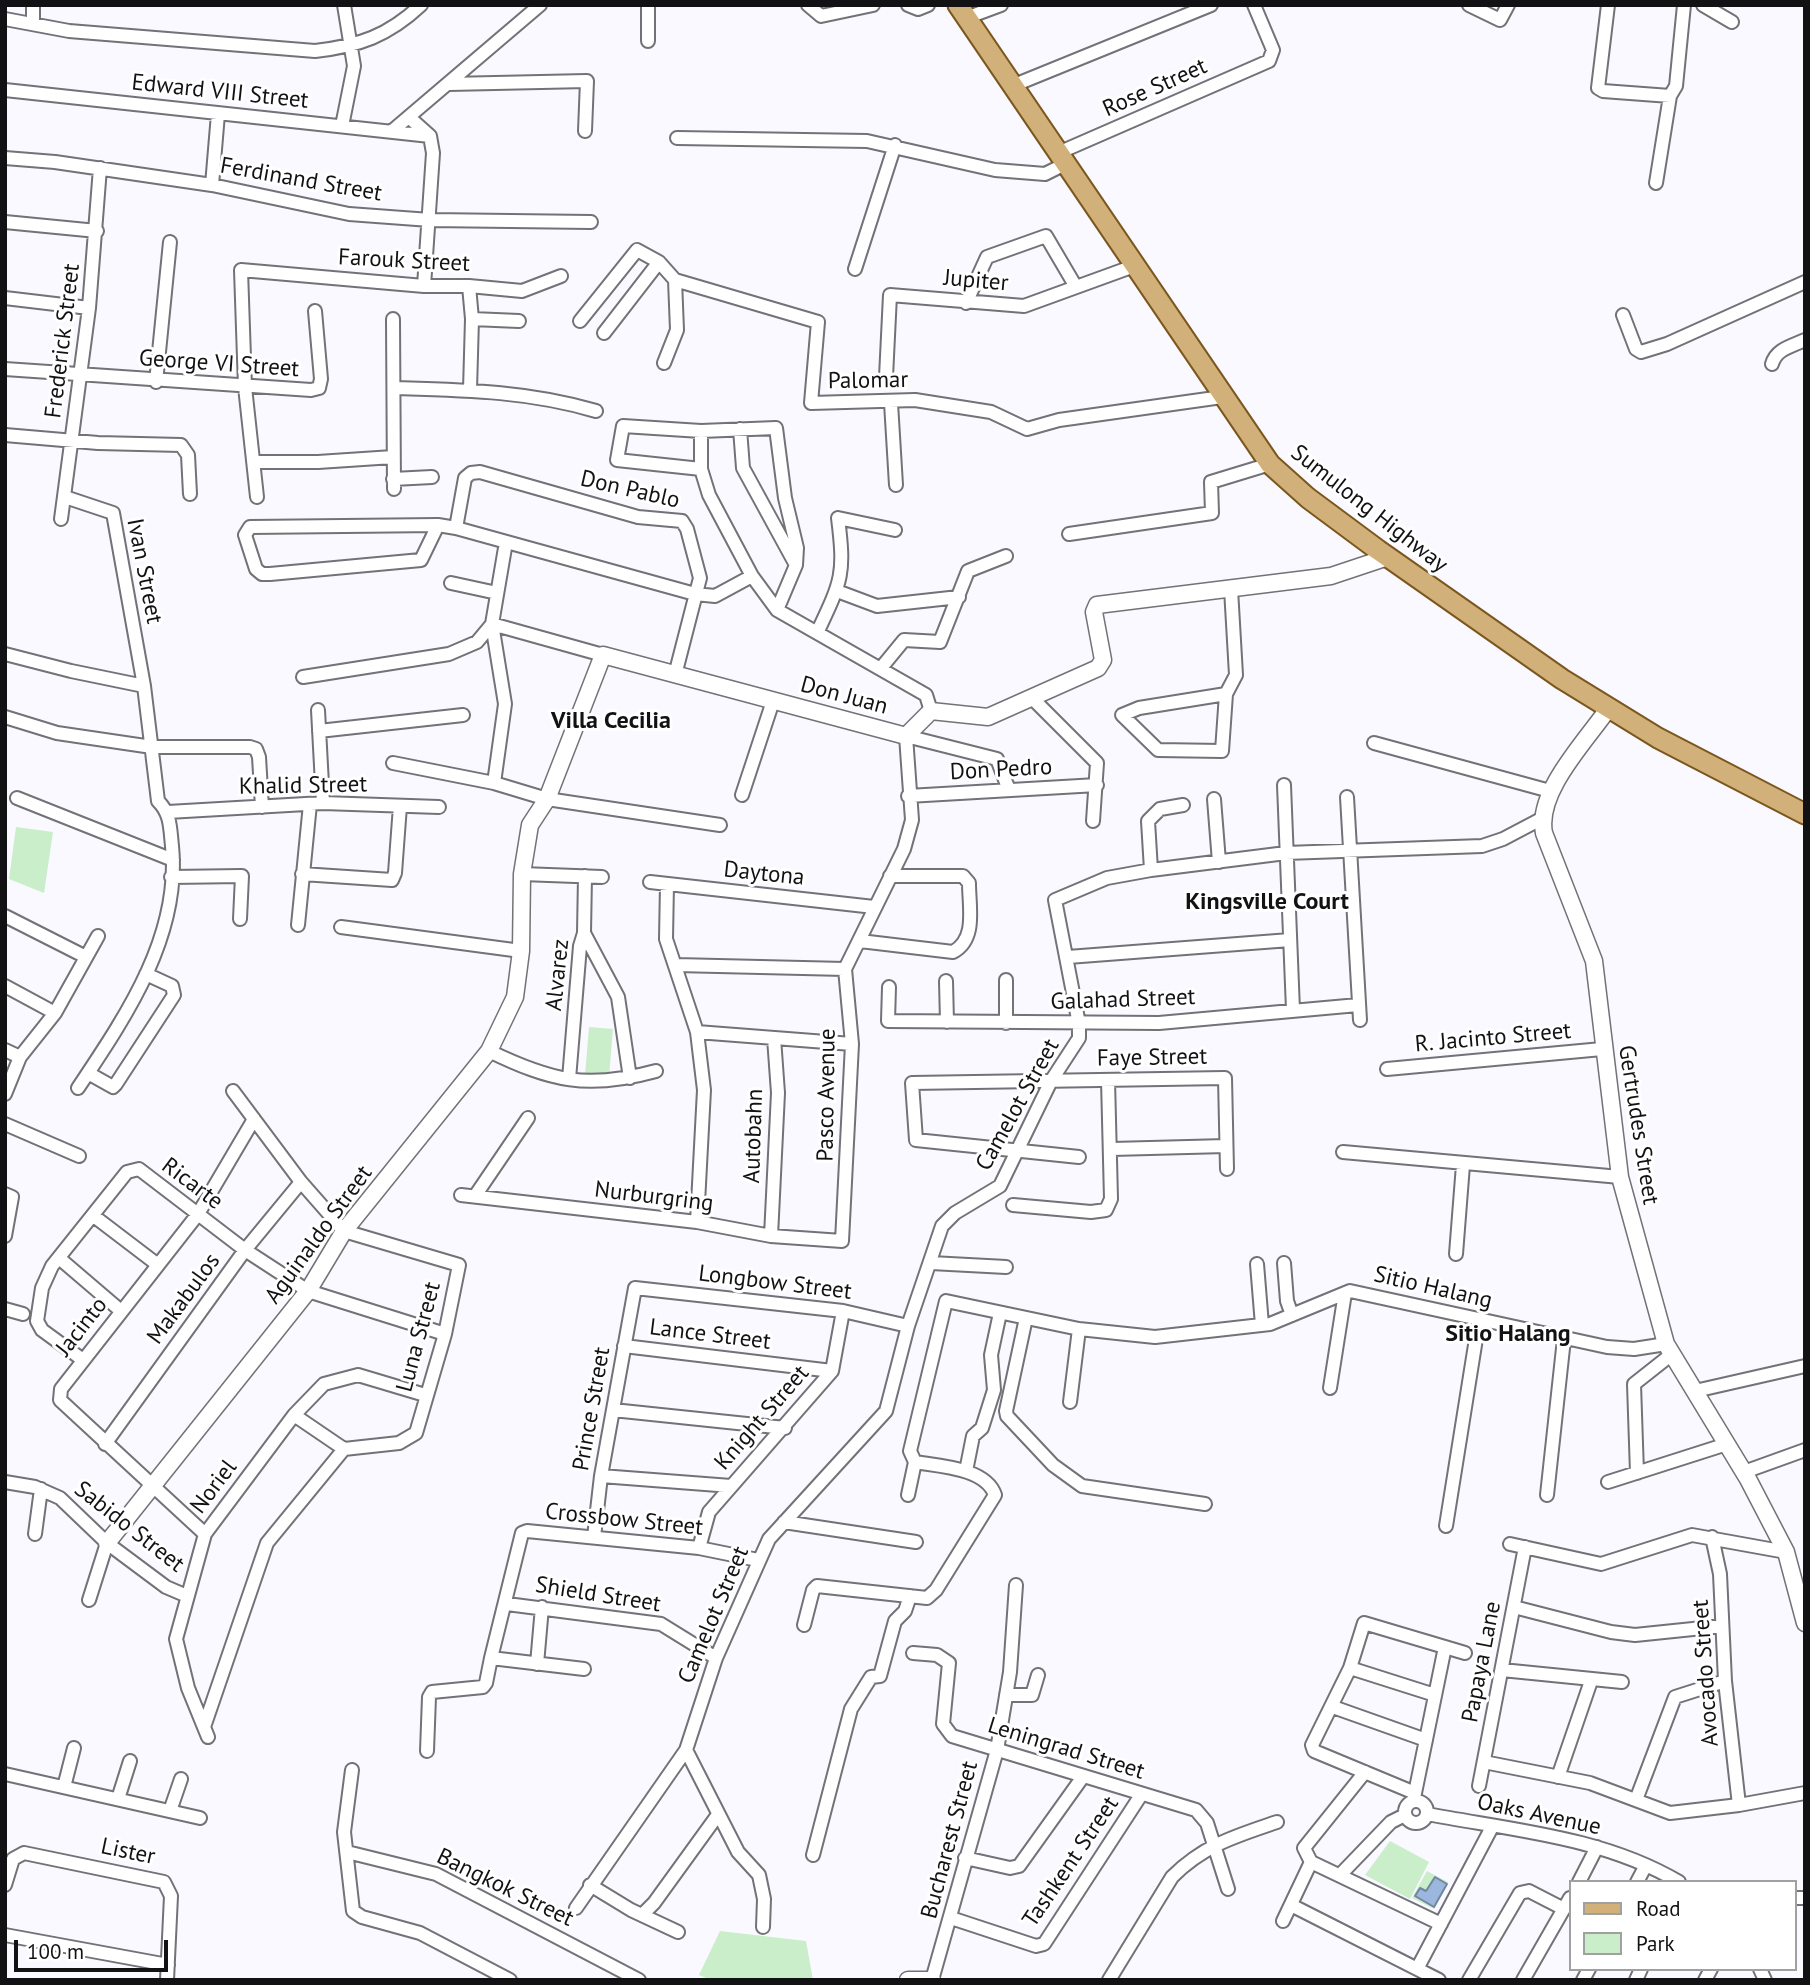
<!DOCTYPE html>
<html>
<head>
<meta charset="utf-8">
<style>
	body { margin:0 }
	#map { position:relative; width:1810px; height:1985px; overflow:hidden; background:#f9f9ff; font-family:"PT Sans",sans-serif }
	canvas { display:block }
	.frame { position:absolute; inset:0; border:7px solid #121214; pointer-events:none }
	.legend { position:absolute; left:1569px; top:1880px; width:228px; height:91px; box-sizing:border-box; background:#fff; border:2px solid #a0a0a1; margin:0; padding:9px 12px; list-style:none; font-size:21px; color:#121214 }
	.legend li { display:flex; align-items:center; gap:14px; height:35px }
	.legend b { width:35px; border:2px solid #a0a0a1 }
	.scale { position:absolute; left:14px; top:1940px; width:154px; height:32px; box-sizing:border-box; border:4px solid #121214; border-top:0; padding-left:9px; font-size:21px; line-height:24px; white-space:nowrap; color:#121214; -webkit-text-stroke:5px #fff; paint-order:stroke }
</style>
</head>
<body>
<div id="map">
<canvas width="1810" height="1985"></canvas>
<div class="frame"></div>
<ul class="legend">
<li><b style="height:9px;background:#d2b07a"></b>Road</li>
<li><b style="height:19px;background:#caeeca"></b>Park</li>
</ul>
<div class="scale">100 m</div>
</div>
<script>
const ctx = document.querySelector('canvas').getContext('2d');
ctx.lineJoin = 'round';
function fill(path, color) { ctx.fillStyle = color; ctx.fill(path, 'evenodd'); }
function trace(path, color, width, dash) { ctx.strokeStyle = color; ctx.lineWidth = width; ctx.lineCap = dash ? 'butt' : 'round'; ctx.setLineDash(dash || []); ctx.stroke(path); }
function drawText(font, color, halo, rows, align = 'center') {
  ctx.font = font + ' "PT Sans",sans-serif'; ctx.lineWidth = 6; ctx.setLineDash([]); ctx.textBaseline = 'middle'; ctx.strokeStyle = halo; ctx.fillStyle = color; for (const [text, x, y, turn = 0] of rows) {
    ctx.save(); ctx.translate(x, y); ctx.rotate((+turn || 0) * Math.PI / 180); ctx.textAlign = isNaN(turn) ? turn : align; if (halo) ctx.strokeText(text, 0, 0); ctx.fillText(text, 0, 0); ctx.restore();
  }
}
fill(new Path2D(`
	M16 827 53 832 44 893 9 879Z
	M589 1027 613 1029 609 1077 585 1075Z
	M1390 1841 1429 1862 1410 1899 1365 1875Z
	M1427 1871 1448 1882 1434 1909 1412 1898Z
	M720 1931 806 1941 813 1980H711L699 1975Z`), '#caeeca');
const water = new Path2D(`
	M1435 1877 1447 1884 1434 1907 1415 1896 1420 1888 1426 1891Z`);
fill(water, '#9bb7dd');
trace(water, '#7286a1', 2);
const minor = new Path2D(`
	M33 5V23
	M648 5V41
	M808 5 821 16 873 5
	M908 5 918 9 928 5
	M1469 5 1500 20 1508 5
	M1608 5 1598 88 1603 91 1670 96 1676 86 1684 5
	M1703 5 1732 22
	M966 18 1001 5
	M5 19 69 31 315 51C359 46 388 36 421 5
	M449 84 587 81 585 131
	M1012 86 1211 5
	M5 90 430 136
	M411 119 430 136 433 153 424 286
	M342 126 354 66 344 5
	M392 131 540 5
	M677 138 867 141 995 170 1045 174 1065 164
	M1058 153 1269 61 1273 50 1254 5
	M5 158 55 162 212 185 349 214 430 220 591 222
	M1656 183 1670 96
	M212 185 218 114
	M5 222 97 231
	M855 269 895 145
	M469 286 472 319 470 390
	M5 298 89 308
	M966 303 987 257 1046 236 1076 287
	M1623 315 1636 349 1641 352 1667 344 1805 282
	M393 319 394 489
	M472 319 519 321
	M580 321 637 250 659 262
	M604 333 659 262 675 280 818 322 811 403 915 400 991 412 1027 429 1059 420 1222 397
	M664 363 677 330 675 280
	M1772 364C1776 349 1792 346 1805 340
	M5 369 311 390 319 388 321 379 315 311
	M886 377 890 295 1024 306 1134 266
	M156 382 170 242
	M394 388C464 390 529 391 596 411
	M891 403 896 485
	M740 429 743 468 796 565
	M701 431V469L709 495 752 576 777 610 926 695 931 711
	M5 435 98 443 181 445 188 455 190 494
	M255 462H318L393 457
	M701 469 617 460 623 426 701 431 776 428 785 498 797 548 796 565 777 610
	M393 479 432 477
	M65 497 113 513 144 686 158 801C171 814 170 828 172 846 181 936 126 1016 78 1088
	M257 497 245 387 241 270 424 286H469L522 291 561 276
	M61 519 89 308 100 168
	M438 525 421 560 270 574H262L256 569 245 535 250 527 438 525 456 528 695 594 715 596 752 576
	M456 528 465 478 471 473 480 472 638 517 682 521 687 529 700 578 675 675
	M1069 534 1212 513 1211 482 1270 464
	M451 583 497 593
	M837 591 877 606 959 597
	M492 624 603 655
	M818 631C842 580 845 574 838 518L895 530
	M5 654 71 671 144 686
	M881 668 904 640 940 642 968 571 1006 556
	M303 677 449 654 477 642 492 624
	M1226 694 1222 751 1158 750 1122 715 1139 708 1226 694 1236 675 1231 589
	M1031 697 1097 763 1093 821
	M318 710 323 803
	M5 717 57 733 152 747H250L256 749 259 757 262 807
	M319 731 463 715
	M1374 743 1550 791
	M393 763 494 783 547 799 720 825
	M494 783 505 704 492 624 506 542
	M1284 785 1293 1010
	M742 795 773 701
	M908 796 1097 785
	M1347 797 1360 1020
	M17 798 173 860
	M1214 799 1219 862
	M168 812 323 803 439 807
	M1151 870 1148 821 1160 809 1183 805
	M302 874 392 880 395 873 400 806
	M522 874 602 877
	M171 877 242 876 240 919
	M650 882 874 907
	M667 884 666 939 697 1032 704 1090 697 1222
	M5 916 86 957
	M298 925 310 804
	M341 927 521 951
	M584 933 618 997 630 1078
	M860 941 953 952C977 939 969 908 969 883L963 876H890
	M1068 957 1290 940
	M676 965 845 969
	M946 981 947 1022
	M5 986 55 1013
	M889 987 888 1021 1159 1023 1358 1005
	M1006 1023V980
	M697 1032 852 1044
	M5 1050 20 1057
	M489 1051C551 1081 587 1090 656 1071
	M1387 1069 1602 1049
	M88 1073 113 1087 116 1084 174 995 172 986 146 974
	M569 1079 580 946 584 933 585 876
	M233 1091 301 1182 344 1231 459 1265 445 1334 416 1433 399 1443 344 1449
	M5 1094 20 1057 55 1013 98 936
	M5 1124 79 1156
	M1112 1149 1226 1146
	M1343 1152 1620 1177
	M1079 1157 916 1140 912 1083 1225 1078 1227 1169
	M5 1194 12 1197 5 1236
	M461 1195 697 1222 771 1236 842 1241 852 1044 845 969 904 849 912 820 906 736 997 759 1009 790
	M475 1196 528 1118
	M1013 1205 1091 1212 1106 1210 1111 1199 1108 1080
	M95 1217 158 1265
	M771 1236 778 1093 774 1038
	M1456 1254 1463 1165
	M59 1258 121 1311
	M931 1263 1006 1267
	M1284 1263 1287 1301 1292 1315
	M1257 1264 1262 1325
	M5 1309 23 1314
	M1026 1318 1006 1411 1007 1416 1053 1465 1082 1486 1205 1504
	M624 1346 832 1371
	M83 1360 42 1330 37 1321 42 1288 52 1266 127 1172 139 1169 245 1250 308 1291 445 1334
	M1330 1388 1345 1293
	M1695 1391 1805 1366
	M1070 1402 1079 1329
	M613 1410 785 1428
	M294 1415 344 1449
	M105 1444 245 1250 301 1182
	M915 1462 910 1451 946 1301 1079 1329 1155 1337 1270 1324 1350 1291 1607 1347 1634 1349 1666 1344
	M966 1471 973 1436 982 1428 994 1390 991 1355 1000 1313
	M1744 1472 1805 1450
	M1637 1473 1634 1384 1672 1354
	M601 1476 731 1486
	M5 1482 35 1487 60 1498 107 1543 166 1587 187 1596
	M1608 1482 1727 1444
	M908 1495 915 1462
	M1547 1495 1564 1339
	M784 1522 916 1542
	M1446 1526 1479 1320
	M35 1534 41 1489
	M205 1534 60 1400 61 1389 198 1214 254 1119
	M594 1537 601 1476 635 1288 843 1311 908 1326
	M1712 1537 1720 1574 1725 1681 1739 1805
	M1510 1544 1601 1564 1692 1535 1786 1552
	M699 1548 709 1512 832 1371 843 1311
	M89 1600 107 1543
	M507 1604 661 1624 716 1658
	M1514 1607 1611 1632 1635 1635 1722 1626
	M804 1625 813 1590 817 1586 927 1598 936 1590 995 1495C986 1468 939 1466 915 1462
	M913 1653 937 1655 949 1663 943 1724 952 1736 1196 1810 1207 1823 1228 1889
	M537 1664 542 1607
	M1350 1668 1435 1695
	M584 1669 491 1658 522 1533 527 1531 699 1548 758 1560
	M1502 1670 1622 1682
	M1006 1695H1032L1038 1675
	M1333 1707 1426 1740
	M204 1727 267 1543 344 1449
	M208 1737 188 1688 176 1639 205 1534 294 1415 324 1384 358 1375 425 1395
	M686 1750 738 1852 759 1875 764 1899 763 1927
	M427 1751 429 1697 432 1692 483 1687 486 1683 491 1658
	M1484 1762 1590 1783 1670 1813 1739 1805 1805 1793
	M352 1770 344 1832 353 1911 362 1917 420 1933 510 1980
	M1365 1772 1304 1848 1311 1862 1441 1924
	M5 1774 200 1818
	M1558 1777 1591 1681
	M1479 1786 1525 1547
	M64 1787 74 1748
	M1415 1793 1314 1751 1312 1745 1350 1668 1364 1623 1465 1653
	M1414 1798 1445 1647
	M118 1799 130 1761
	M1636 1800 1675 1697 1725 1681
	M1405 1812a11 11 0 1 1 22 0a11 11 0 1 1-22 0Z
	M170 1811 181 1779
	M1427 1814C1512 1830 1603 1837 1679 1882
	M347 1852 436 1874 639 1980
	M813 1855 851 1709 871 1677 880 1676 895 1621 905 1611 910 1596
	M965 1858 1010 1868 1019 1866 1082 1778
	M1340 1875 1391 1822 1405 1815
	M1579 1882 1597 1847
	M1637 1882 1645 1867
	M5 1885 13 1859 24 1853 164 1882 171 1896 167 1980
	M590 1885 631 1910 678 1932
	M1794 1898H1805
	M1291 1905 1439 1980
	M576 1908 686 1750 716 1658 769 1539 886 1411 908 1326 942 1226 955 1213 1000 1186 1051 1081 1079 1038V1024L1055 900 1107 878 1151 870 1286 853 1482 846 1503 839 1541 819
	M642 1915 654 1903 717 1816
	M951 1918 1036 1946 1044 1944 1141 1795
	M1283 1921 1311 1862
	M5 1935 168 1965
	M1417 1969 1492 1827
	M1760 1969 1765 1980
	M932 1980 997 1750 1010 1672 1016 1585
	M1109 1980 1172 1877C1204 1845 1236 1836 1277 1822
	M1469 1980 1520 1893 1529 1891 1564 1909
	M1523 1980 1570 1898
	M1583 1980 1589 1969
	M1636 1980 1641 1969
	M1705 1980 1711 1969`);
const tertiary = new Path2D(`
	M1608 709C1585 742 1536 792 1544 833L1594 961 1620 1177 1666 1344 1748 1479 1786 1552 1805 1623
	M107 1543 308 1291 344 1231 489 1051 515 997 521 951 522 874 530 825 547 799 603 655 906 736 931 711 988 717 1098 668 1103 660 1094 612 1097 605 1331 576 1388 557
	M908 1980H932`);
const primary = new Path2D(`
	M958 5 1270 464 1308 498 1378 550 1562 679 1658 738 1805 814`);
trace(minor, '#727277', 16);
trace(tertiary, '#727277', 19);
trace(primary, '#7b571d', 23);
trace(minor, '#fff', 12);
trace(tertiary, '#fff', 16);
trace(primary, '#d2b07a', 19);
drawText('23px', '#121214', '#fff', [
	["Rose Street",1155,88,-24],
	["Edward VIII Street",220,92,6],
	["Ferdinand Street",301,180,10],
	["Farouk Street",404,261,3],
	["Jupiter",976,281,5],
	["Frederick Street",63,341,-83],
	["George VI Street",219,364,4],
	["Palomar",868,381,-1],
	["Don Pablo",630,490,13],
	["Sumulong Highway",1369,509,38],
	["Ivan Street",144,571,79],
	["Don Juan",844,696,15],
	["Don Pedro",1001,770,-3],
	["Khalid Street",303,786,-1],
	["Daytona",764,874,6],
	["Alvarez",558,975,-84],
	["Galahad Street",1123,1000,-2],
	["R. Jacinto Street",1493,1038,-5],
	["Faye Street",1152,1058,-1],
	["Pasco Avenue",827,1095,-89],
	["Camelot Street",1018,1105,-61],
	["Gertrudes Street",1638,1125,81],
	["Autobahn",754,1136,-88],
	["Ricarte",192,1184,37],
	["Nurburgring",654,1197,7],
	["Aguinaldo Street",319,1235,-54],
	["Longbow Street",775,1283,7],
	["Sitio Halang",1433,1288,13],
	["Makabulos",184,1299,-54],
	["Jacinto",82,1327,-52],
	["Lance Street",710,1335,7],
	["Luna Street",419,1337,-75],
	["Prince Street",592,1409,-80],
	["Knight Street",762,1418,-49],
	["Noriel",214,1487,-53],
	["Crossbow Street",624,1520,6],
	["Sabido Street",129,1527,38],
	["Shield Street",598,1595,9],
	["Camelot Street",714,1615,-67],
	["Papaya Lane",1482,1662,-79],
	["Avocado Street",1706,1673,-94],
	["Leningrad Street",1066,1749,17],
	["Oaks Avenue",1539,1815,12],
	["Bucharest Street",950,1840,-75],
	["Lister",128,1852,12],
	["Tashkent Street",1071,1862,-56],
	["Bangkok Street",505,1888,26]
]);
drawText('bold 24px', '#121214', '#fff', [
	["Villa Cecilia",611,721],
	["Kingsville Court",1267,902],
	["Sitio Halang",1508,1334]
]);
</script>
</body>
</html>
